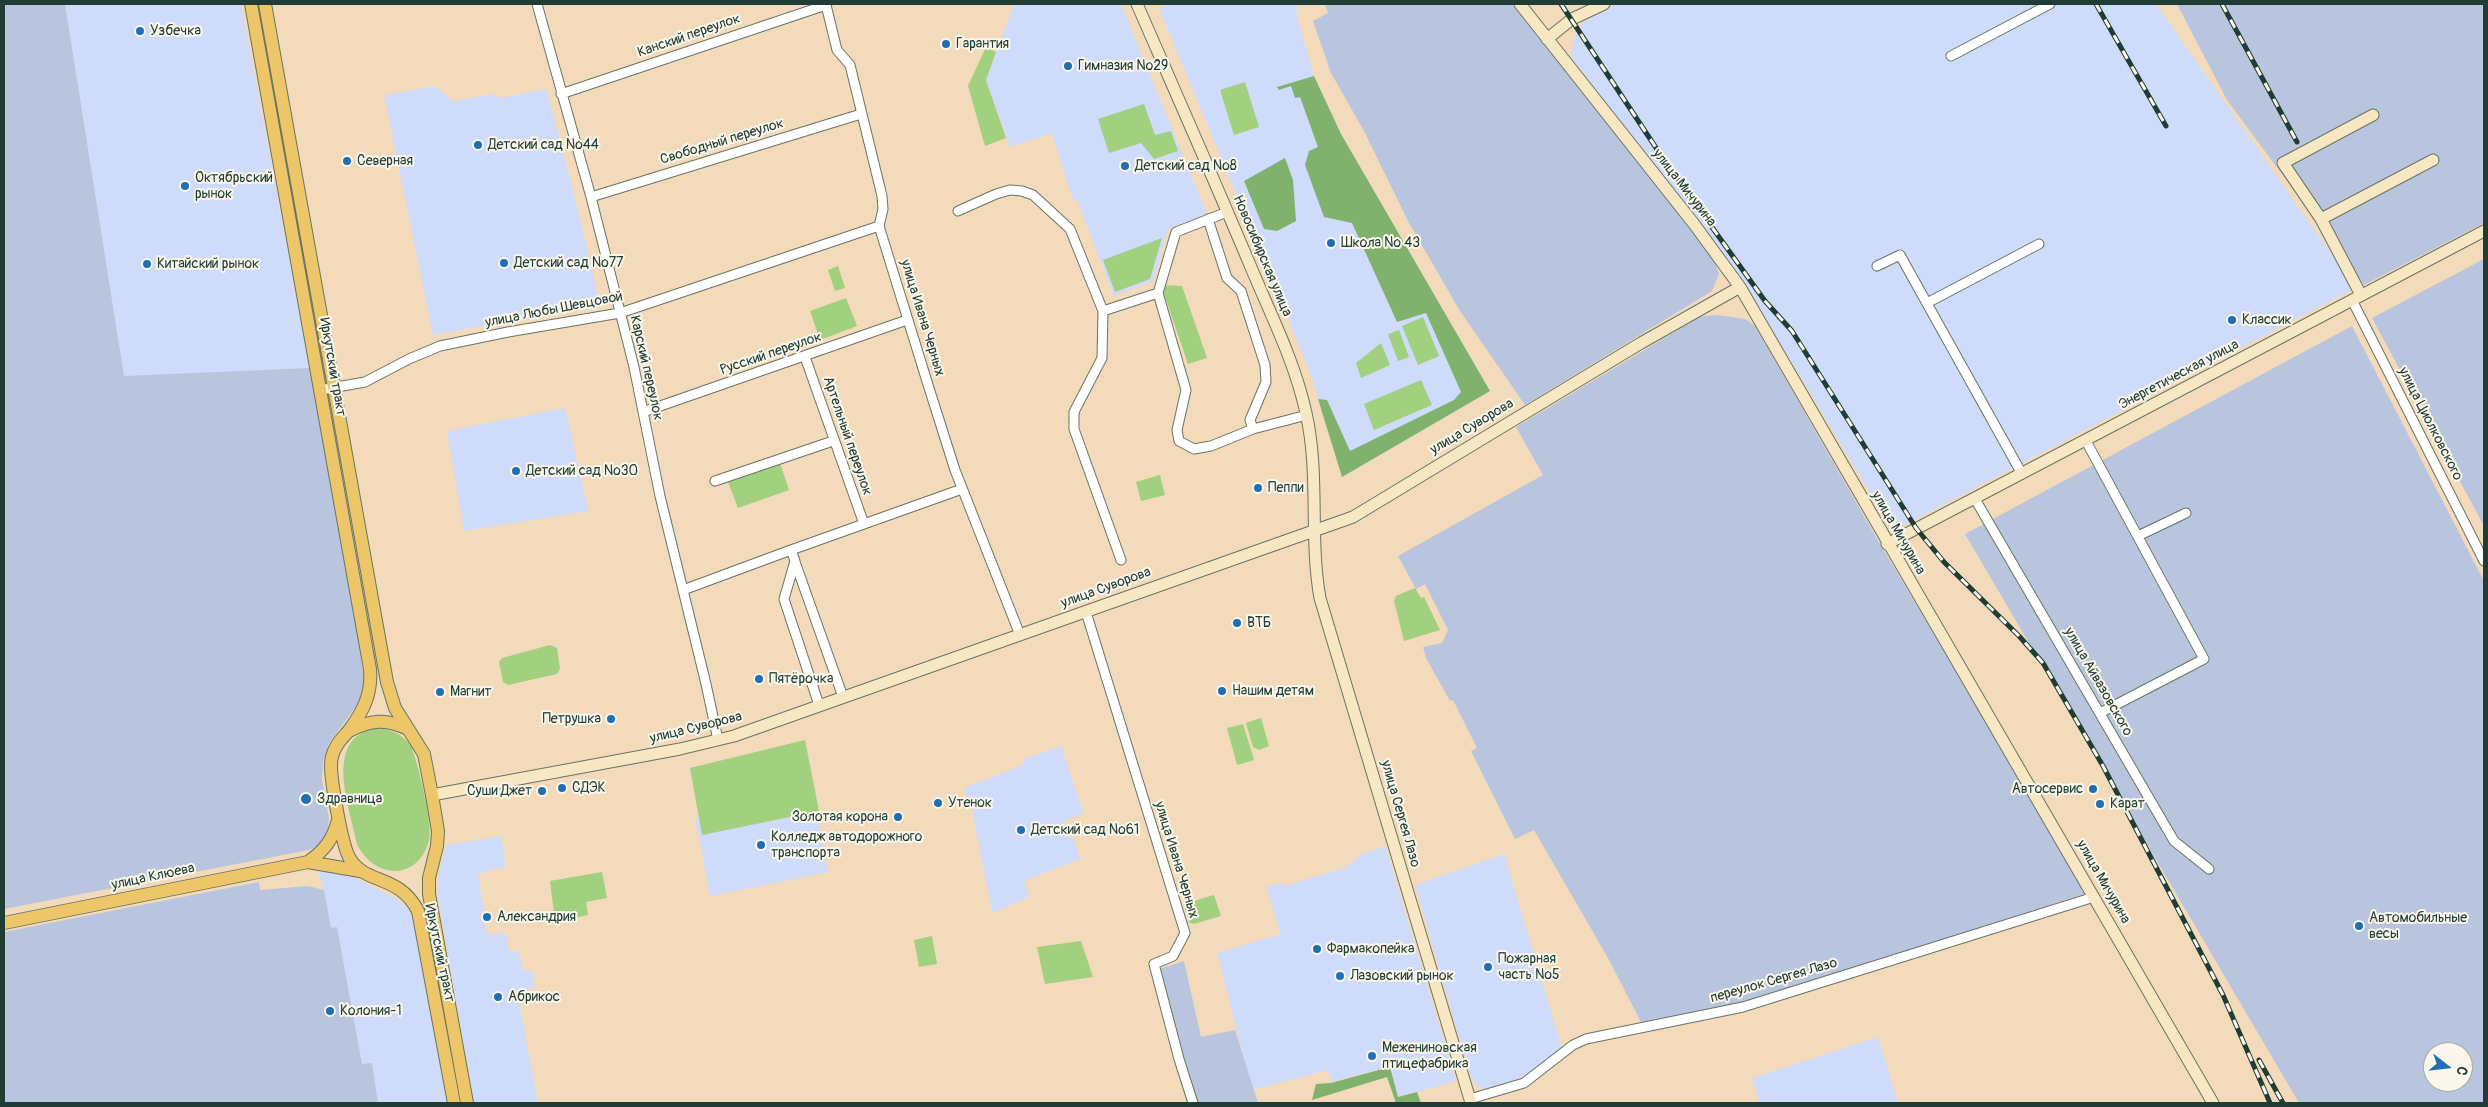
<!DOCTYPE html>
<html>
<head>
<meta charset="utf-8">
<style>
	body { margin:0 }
	#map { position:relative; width:2488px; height:1107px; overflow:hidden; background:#f2daba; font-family:Pangolin,sans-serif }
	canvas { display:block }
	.frame { position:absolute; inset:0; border:5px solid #1f3d34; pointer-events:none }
	.north { position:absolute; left:2423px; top:1042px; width:50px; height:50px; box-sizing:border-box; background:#fbf7ec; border:1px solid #a3ada2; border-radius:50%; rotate:106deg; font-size:14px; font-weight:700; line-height:20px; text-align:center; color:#1f3d34 }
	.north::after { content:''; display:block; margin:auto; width:18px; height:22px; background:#1f6fb2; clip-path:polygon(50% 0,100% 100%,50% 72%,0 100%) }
</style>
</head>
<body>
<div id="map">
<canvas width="2488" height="1107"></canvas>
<div class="frame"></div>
<div class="north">С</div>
</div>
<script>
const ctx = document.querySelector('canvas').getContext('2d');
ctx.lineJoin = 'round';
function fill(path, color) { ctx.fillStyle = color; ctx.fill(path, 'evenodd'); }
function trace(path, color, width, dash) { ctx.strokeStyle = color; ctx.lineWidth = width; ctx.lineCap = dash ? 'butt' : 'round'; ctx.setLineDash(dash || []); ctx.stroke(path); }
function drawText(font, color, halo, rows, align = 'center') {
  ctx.font = font + ' Pangolin,sans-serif'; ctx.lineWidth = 4; ctx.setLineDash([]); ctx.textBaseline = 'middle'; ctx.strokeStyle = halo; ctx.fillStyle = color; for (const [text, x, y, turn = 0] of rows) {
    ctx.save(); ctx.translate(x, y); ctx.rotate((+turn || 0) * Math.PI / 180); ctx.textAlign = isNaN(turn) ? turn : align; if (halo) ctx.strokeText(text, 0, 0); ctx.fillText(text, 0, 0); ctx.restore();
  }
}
fill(new Path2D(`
	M65 4H241L310 368 124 377Z
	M1014 4H1121L1207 214 1168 229 1153 281 1114 296 1077 200 1073 201 1052 133 1010 147 986 80Z
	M1171 4H1296L1298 20 1314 76 1341 134 1490 391 1342 477 1311 375 1159 8Z
	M1615 4H2156L2355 288 1893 531 1742 279 1572 58 1573 40 1582 23Z
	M435 86 453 101 494 94 500 98 546 89 573 190 600 304 433 335 384 95Z
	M565 408 588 511 464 531 447 431Z
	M1061 746 1083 811 1081 815 1064 821 1069 838 1073 837 1080 859 1024 881 1029 897 992 913 972 810 984 806 981 799 970 803 964 788 1024 764 1023 759Z
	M813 795 828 872 710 896 695 818Z
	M501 836 506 867 487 870V872L478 874 484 911 481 912 488 935 506 933 509 952 519 951 523 971 531 970 535 988 517 992 538 1103H474L437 894V881L446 845Z
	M1385 846 1456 1081 1398 1097 1390 1067 1331 1082 1328 1070 1252 1090 1217 953 1281 934 1266 887 1281 883 1283 886 1345 868 1362 854Z
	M1504 854 1562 1048 1522 1079 1504 1086 1481 1089 1471 1079 1415 885Z
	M317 870 346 874 397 899 407 908 413 918 447 1103H378L372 1063 362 1064 337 927 331 928 324 890Z
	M1878 1037 1898 1103H1759L1752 1078Z`), '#cedbfa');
fill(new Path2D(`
	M4 4H65L124 376 310 368 349 576 365 686 360 701 329 743 323 762 322 780 329 819 327 834 321 844 309 850 4 909Z
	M1325 4H1512L1693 229 1713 257 1719 274 1712 291 1525 405 1460 311 1409 223 1364 131 1331 73 1313 21 1328 13Z
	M2177 4H2484V223L2364 285 2227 100Z
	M2484 259V526L2372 318Z
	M1717 315 1745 319 1755 326 1876 537 2087 893 1742 1004 1642 1024 1608 958 1534 830 1515 839 1471 751 1477 748 1453 700 1450 701 1426 658 1423 647 1442 643 1448 630 1425 584 1416 589 1398 556 1543 475 1516 427 1701 316Z
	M2352 326 2484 581V1103H2299L1965 534ZM2433 1052H2463V1082H2433Z
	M259 882 260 890 308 886 324 890 331 928 337 927 362 1064 372 1063 378 1103H4V932Z
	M1184 961 1201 1037 1235 1030 1258 1103H1187L1153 971Z`), '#b9c5de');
fill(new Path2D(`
	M986 47 996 52 986 80 1006 138 985 146 968 86Z
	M1245 82 1259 127 1234 135 1220 90Z
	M1144 104 1155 135 1171 131 1178 151 1154 159 1141 143 1109 153 1098 119Z
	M1162 238 1150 279 1115 292 1103 260Z
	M838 266 845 288 835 291 828 270Z
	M1163 285 1182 286 1207 358 1188 364 1163 291Z
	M846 298 857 326 820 340 810 311Z
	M1423 317 1439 356 1418 365 1402 326Z
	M1399 330 1409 357 1398 361 1388 334Z
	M1381 343 1390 365 1361 378 1356 363Z
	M1421 380 1432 405 1374 430 1364 404Z
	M780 463 789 490 738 508 728 482Z
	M1160 475 1165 495 1141 501 1136 482Z
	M1415 588 1421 598 1424 597 1440 630 1404 641 1394 601 1396 596Z
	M550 645 557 648 560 669 557 674 508 685 503 682 499 662 502 658Z
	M1261 718 1269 746 1259 750 1253 747 1246 723Z
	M1243 724 1254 760 1237 765 1227 728Z
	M378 728C393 730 402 734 411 746 418 764 433 822 429 840 419 881 374 880 357 844 350 808 321 736 378 728Z
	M805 740 819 811 702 835 690 768Z
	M602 872 607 898 586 902 588 915 555 922 550 881Z
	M1214 895 1221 916 1194 924 1189 922 1184 904Z
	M932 936 937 964 919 967 914 940Z
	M1081 941 1093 977 1045 984 1037 947Z`), '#a1d07e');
fill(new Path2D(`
	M1314 76 1341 134 1490 391 1342 477 1318 399 1327 400 1350 451 1454 400 1461 392 1426 313 1397 322 1352 223 1324 217 1305 165 1309 151 1318 147 1300 97 1295 98 1291 86 1279 90 1277 87Z
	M1285 158 1293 180 1296 221 1277 231 1264 229 1244 181Z
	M1390 1067 1398 1097 1417 1092 1421 1103H1396L1387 1077 1312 1100 1316 1084 1331 1083Z`), '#80b26d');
const street = new Path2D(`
	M537 4 591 197 634 367 660 496 706 684 718 740
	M1951 56 2050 4
	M561 94 826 5 837 50 850 65 882 196 883 209 879 226 929 388 955 470 1020 635
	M591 197 861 114
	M958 211 996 194 1010 190 1022 191 1033 195 1070 229 1103 311 1102 358 1074 412V429L1121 560
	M1208 219 1227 278 1241 291 1265 365 1266 382 1250 420 1253 429 1307 415
	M1877 266 1900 255 2022 474
	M1158 293 1186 390 1177 430 1179 441 1194 449 1211 446 1253 429
	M2352 300 2484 561
	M1927 303 2039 244
	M1103 311 1158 293 1176 232 1227 212
	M805 357 864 524
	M320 390 365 382 409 359 440 346 508 332 620 313 879 226
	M643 412 907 320
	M2086 441 2204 659 2100 713
	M715 481 833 441
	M1975 499 2174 841 2209 869
	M2138 536 2186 513
	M795 562 843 697
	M683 590 791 550
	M1086 612 1185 933 1173 956 1154 964 1179 1059 1193 1103
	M819 705 784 599 795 561 791 550 962 489
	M1470 1099 1524 1083 1573 1045 1586 1039 1743 1007 2094 897`);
const secondary = new Path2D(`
	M1137 4C1175 91 1213 177 1250 265 1270 313 1295 362 1306 413 1320 474 1309 537 1320 598L1471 1103
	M1520 4 1694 224 1740 287 2213 1103
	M1547 39 1572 19 1604 4
	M2321 219 2283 163 2373 115
	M2361 295 2321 219 2433 160
	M1887 544 2484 231
	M432 795 680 749 734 736 1353 517 1641 343 1740 287`);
const primary = new Path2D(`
	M251 4 370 669C372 693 364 710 350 729 346 735 339 740 336 747 333 752 331 759 331 765 331 782 342 846 350 859 366 885 399 874 418 911L454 1103
	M265 4 387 682 395 708 424 754 432 795 438 831 437 846 429 878V894L467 1103
	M349 731C370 720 386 718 408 729
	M308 862C325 850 333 839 338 820
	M4 923 308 862 360 871`);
trace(street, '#697463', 11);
trace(secondary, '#697463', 13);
trace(primary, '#697463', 14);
trace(street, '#fff', 9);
trace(secondary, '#f7e8c3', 11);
trace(primary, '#ecc669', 12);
const rail = new Path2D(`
	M1561 4 1668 166 1765 301 1792 331 1916 528 1944 562 2019 636 2043 663 2103 766 2223 995 2270 1103
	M2096 4 2166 126
	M2222 4 2297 142
	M2259 1060 2283 1103`);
trace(rail, '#1f3d34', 5);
trace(rail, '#fbf7ec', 3, [9]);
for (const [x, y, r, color] of [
	[140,31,5,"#1f6fb2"],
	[946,44,5,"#1f6fb2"],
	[1068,66,5,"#1f6fb2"],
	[478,145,5,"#1f6fb2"],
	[347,161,5,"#1f6fb2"],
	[1125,166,5,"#1f6fb2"],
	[185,186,5,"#1f6fb2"],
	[1331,243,5,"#1f6fb2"],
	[504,263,5,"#1f6fb2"],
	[147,264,5,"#1f6fb2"],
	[2232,320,5,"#1f6fb2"],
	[516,471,5,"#1f6fb2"],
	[1258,488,5,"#1f6fb2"],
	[1237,623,5,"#1f6fb2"],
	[759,679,5,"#1f6fb2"],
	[1222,691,5,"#1f6fb2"],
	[440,692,5,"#1f6fb2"],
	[611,719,5,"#1f6fb2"],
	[562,788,5,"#1f6fb2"],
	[2093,789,5,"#1f6fb2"],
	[542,791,5,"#1f6fb2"],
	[306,799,6,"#1f6fb2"],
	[938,803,5,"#1f6fb2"],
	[2100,804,5,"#1f6fb2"],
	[898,817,5,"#1f6fb2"],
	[1021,830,5,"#1f6fb2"],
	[761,845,5,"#1f6fb2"],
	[487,917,5,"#1f6fb2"],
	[2359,926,5,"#1f6fb2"],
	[1317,949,5,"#1f6fb2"],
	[1488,967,5,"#1f6fb2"],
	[1340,976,5,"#1f6fb2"],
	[498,997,5,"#1f6fb2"],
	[330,1011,5,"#1f6fb2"],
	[1372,1056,5,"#1f6fb2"]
]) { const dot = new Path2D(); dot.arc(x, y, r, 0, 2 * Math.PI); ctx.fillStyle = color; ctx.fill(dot); trace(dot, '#fbf7ec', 2); }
drawText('14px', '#1f3d34', '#fbf7ec', [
	["Узбечка",150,31],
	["Гарантия",956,44],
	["Гимназия №29",1078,66],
	["Детский сад №44",488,145],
	["Северная",357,161],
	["Детский сад №8",1135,166],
	["Октябрьский",195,178],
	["рынок",195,194],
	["Школа № 43",1341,243],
	["Детский сад №77",514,263],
	["Китайский рынок",157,264],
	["Классик",2242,320],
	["Детский сад №30",526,471],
	["Пеппи",1268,488],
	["ВТБ",1247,623],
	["Пятёрочка",769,679],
	["Нашим детям",1232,691],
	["Магнит",450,692],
	["Петрушка",601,719,"right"],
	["СДЭК",572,788],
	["Автосервис",2083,789,"right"],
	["Суши Джет",532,791,"right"],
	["Здравница",317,799],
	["Утенок",948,803],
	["Карат",2110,804],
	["Золотая корона",888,817,"right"],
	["Детский сад №61",1031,830],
	["Колледж автодорожного",771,837],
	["транспорта",771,853],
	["Александрия",497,917],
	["Автомобильные",2369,918],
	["весы",2369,934],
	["Фармакопейка",1327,949],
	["Пожарная",1498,959],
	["часть №5",1498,975],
	["Лазовский рынок",1350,976],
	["Абрикос",508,997],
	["Колония-1",340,1011],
	["Межениновская",1382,1048],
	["птицефабрика",1382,1064]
], 'left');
drawText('14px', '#1f3d34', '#fbf7ec', [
	["Канский переулок",689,36,-19],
	["Свободный переулок",722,142,-17],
	["улица Мичурина",1684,188,52],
	["Новосибирская улица",1262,256,67],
	["улица Любы Шевцовой",554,310,-11],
	["улица Ивана Черных",922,318,73],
	["Русский переулок",771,354,-19],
	["Иркутский тракт",332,367,80],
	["Карский переулок",646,368,77],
	["Энергетическая улица",2179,375,-28],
	["улица Циолковского",2430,424,63],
	["улица Суворова",1472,427,-31],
	["Артельный переулок",847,436,71],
	["улица Мичурина",1898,533,60],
	["улица Суворова",1106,588,-20],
	["улица Айвазовского",2098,682,60],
	["улица Суворова",696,728,-14],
	["улица Сергея Лазо",1400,814,74],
	["улица Ивана Черных",1176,860,73],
	["улица Клюева",153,877,-12],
	["улица Мичурина",2103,882,60],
	["Иркутский тракт",439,953,78],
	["переулок Сергея Лазо",1774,981,-16]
]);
</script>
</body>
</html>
